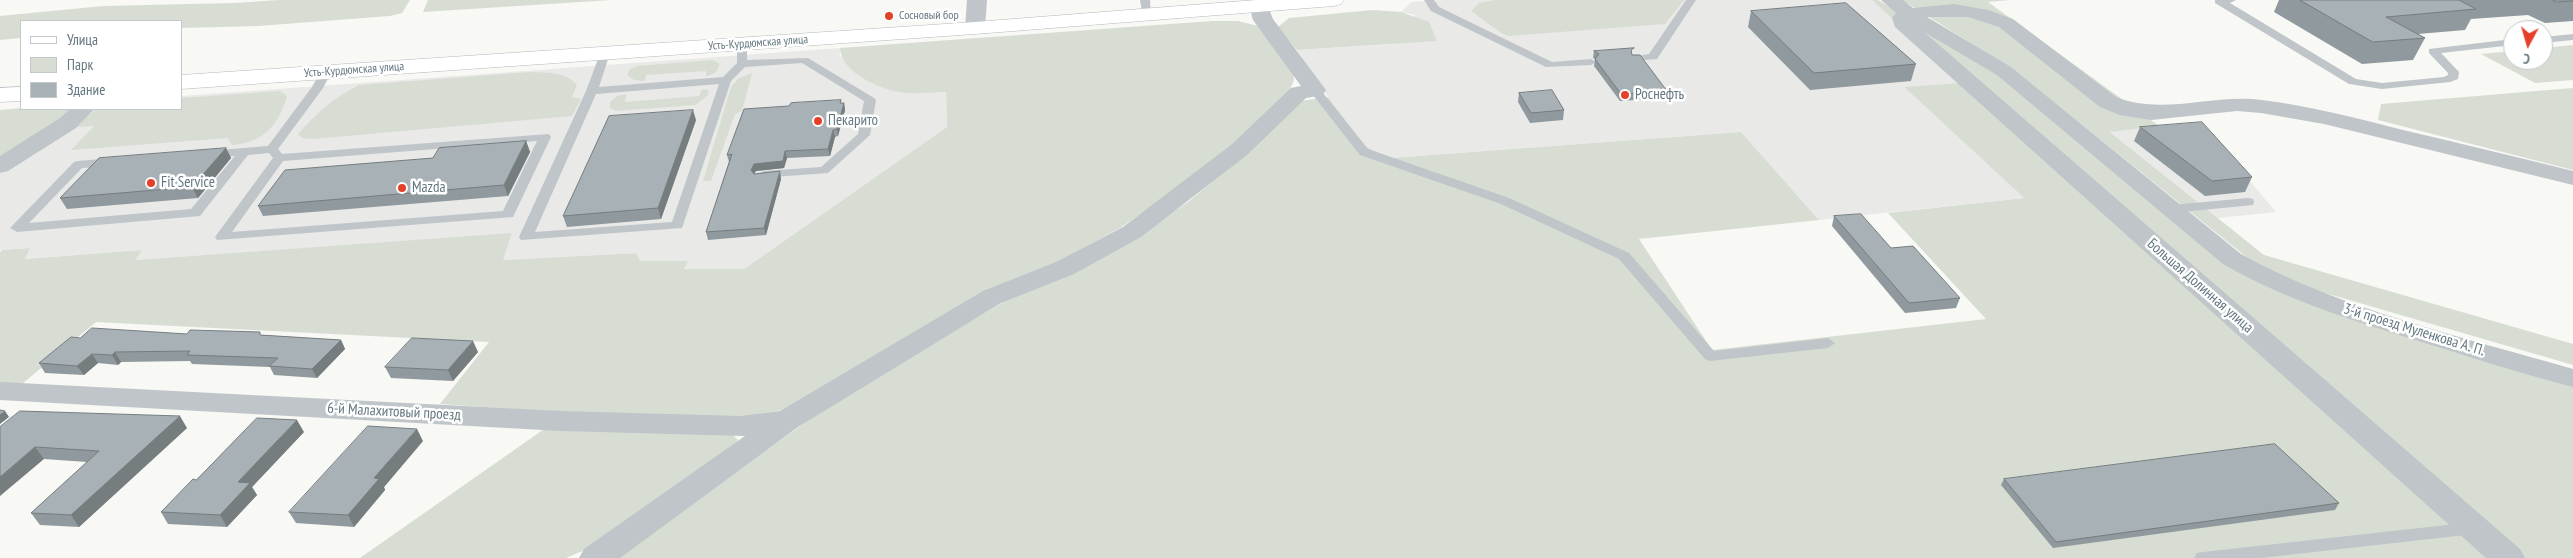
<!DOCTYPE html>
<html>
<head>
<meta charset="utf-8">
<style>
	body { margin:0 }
	#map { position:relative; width:2573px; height:558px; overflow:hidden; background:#f8f8f5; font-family:"PT Sans Narrow",sans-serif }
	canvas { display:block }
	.legend { position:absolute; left:20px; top:20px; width:162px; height:90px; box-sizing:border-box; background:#fff; border:1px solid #c1c9cc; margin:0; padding:6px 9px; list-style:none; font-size:15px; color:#637780 }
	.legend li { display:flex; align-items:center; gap:10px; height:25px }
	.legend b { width:25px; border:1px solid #c1c9cc }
	.north { position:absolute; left:2503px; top:20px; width:50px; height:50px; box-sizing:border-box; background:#fff; border:1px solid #c1c9cc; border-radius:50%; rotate:186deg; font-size:14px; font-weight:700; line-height:20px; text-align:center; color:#637780 }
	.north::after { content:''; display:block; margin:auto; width:18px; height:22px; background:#e54028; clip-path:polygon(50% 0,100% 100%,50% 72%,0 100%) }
</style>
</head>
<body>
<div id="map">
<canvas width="2573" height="558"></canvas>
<ul class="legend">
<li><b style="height:6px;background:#fff"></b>Улица</li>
<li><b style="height:14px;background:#d8ddd4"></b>Парк</li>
<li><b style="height:14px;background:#a8b2b6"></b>Здание</li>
</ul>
<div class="north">С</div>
</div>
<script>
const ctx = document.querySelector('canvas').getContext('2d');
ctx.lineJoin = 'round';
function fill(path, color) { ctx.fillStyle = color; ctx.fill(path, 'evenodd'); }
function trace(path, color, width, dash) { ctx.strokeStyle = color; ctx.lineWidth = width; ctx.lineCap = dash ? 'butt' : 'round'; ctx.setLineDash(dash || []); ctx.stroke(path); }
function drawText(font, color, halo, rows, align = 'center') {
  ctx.font = font + ' "PT Sans Narrow",sans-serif'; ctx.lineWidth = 5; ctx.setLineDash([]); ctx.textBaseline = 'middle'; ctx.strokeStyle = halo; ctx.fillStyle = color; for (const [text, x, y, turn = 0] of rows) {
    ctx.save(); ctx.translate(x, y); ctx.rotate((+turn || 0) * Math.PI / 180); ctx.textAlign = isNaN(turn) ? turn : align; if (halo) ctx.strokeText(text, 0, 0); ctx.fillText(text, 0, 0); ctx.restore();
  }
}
fill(new Path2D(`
	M1444 0H1872L1962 83 1905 88 2024 198 1819 220 1741 132 1391 158 1366 147 1328 97 1297 50 1396 44 1415 15 1401 12 1411 2Z
	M840 48V56L905 93 946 92 947 127 744 269H684L687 261H639L636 253 502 260 512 234 134 260 141 250 25 259 29 248 0 250V173L34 155 71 127 91 109H181V96Z
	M2193 123 2212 137 2276 212 2218 218 2109 131Z`), '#e9e9e8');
fill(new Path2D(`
	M279 0H410L402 13 390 16 258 26 181 28V21H21V38L0 40V16L103 6 235 3Z
	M428 0H612L423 12Z
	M1495 0H1684L1665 24 1509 36 1501 33 1471 11 1479 3Z
	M1872 0H1878L1998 74 2226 262 2573 385V558H613L833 403 1000 304 1134 238 1188 202 1248 152 1301 101 1328 97 1366 147 1391 158 1741 132 1819 220 1639 239 1712 350 1986 319 1888 213 2024 198 1904 87 1961 83Z
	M1902 0H2010L1988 2 2159 126 2110 132 2264 255 2573 344V365L2301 286 2249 259 2014 70Z
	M1372 10 1401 12 1429 22 1437 41 1297 50 1278 27 1289 18Z
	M1212 21H1238L1258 26 1293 73 1294 80 1288 94 1231 146 1179 187 1120 228 782 410 743 417 574 413 440 404 489 342 96 322 22 384 0 383V252L2 250 30 248 25 259 142 250 135 260 512 233 503 260 636 253 640 261H688L684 269H744L947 127 946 92C933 92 919 94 906 93 885 92 840 73 840 48Z
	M2573 45V80L2535 83 2481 54 2513 51V60H2543V48Z
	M712 60 719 63C719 72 714 74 706 76V71L646 75 645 81 634 80 627 75 630 69 637 66Z
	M530 72C547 73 565 71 577 85L572 97 581 99 572 116 313 139 302 138 298 134C317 113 334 97 359 85Z
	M752 73 742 111 735 114 711 181H703L731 87 739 78Z
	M2573 88V170L2378 120 2381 104Z
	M702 89 708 90V95L696 105 616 111 610 108V102L617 96 626 94 625 102 699 96Z
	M280 91 287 96C279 125 263 143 232 145L228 138 71 150 94 126 76 127 90 113 98 109H181V98Z
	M21 108 71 109 70 113 0 160V110Z
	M547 427 733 435 738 440 732 449 587 549 566 558H360Z`), '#d8ddd4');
const primary = new Path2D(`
	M1256 0H1344L1341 4 1334 6 975 34 181 89V75L975 22Z
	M21 87V101L0 102V88Z`);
trace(primary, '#b3b9bc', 1);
fill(new Path2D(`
	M1140 0H1150L1151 17H1143Z
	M1424 0H1434L1439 7 1552 62 1591 59 1596 62 1591 65 1546 67 1431 11Z
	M1686 0H1696L1657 59 1632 61V57L1649 54Z
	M2215 0H2236L2230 3 2356 79 2382 83 2444 77 2448 75V73L2429 53V49L2513 39V45L2441 53 2459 72 2458 79 2450 82 2382 89 2349 84 2215 3Z
	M2573 34V40L2543 43V37Z
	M742 41 747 44V60L808 58 874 98 876 100 870 135 828 173 760 178 758 175 764 171 821 167 858 134 864 101 802 63 745 67 731 81 682 228 521 240 519 237 586 91 601 51 605 50 610 53 599 87 723 77 737 63V44ZM719 84 672 222 535 232 596 94Z
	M326 68 332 71 323 88 278 149 282 154 549 134 551 137 513 217 217 240 215 237 273 158 269 153 248 155 200 216 17 232 10 228 74 162 78 161 112 158 118 162 112 166 82 168 29 223 191 209 235 156 211 158 205 154 207 151 268 146 312 87 322 69ZM537 141 503 211 232 232 283 161Z
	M1315 87 1319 88 1368 149 1509 198 1629 253 1714 351 1828 338 1835 343 1828 348 1710 361 1705 359 1619 259 1501 204 1360 155 1309 90Z
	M2248 198 2253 199 2254 202 2253 205 2172 213 2166 209 2172 205Z
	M2474 522 2480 524 2483 528 2480 532 2474 534 2261 558H2194L2197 553 2203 552Z`), '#bfc5c8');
fill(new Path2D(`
	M1259 0 1266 2 1273 19 1326 90 1323 95 1306 98 1247 155 1141 237 1074 274 1001 303 798 427 620 558H579L584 549 745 436 561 431 0 400V382L561 411 741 416 780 411 983 291 1056 262 1123 227 1231 145 1291 88 1301 86 1253 20 1249 6 1252 2Z
	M1881 0H1903L1913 8 1954 4 1988 10 2013 19 2116 97C2163 116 2213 93 2262 100 2310 106 2356 118 2403 130 2460 143 2516 157 2573 171V185L2324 124 2261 113 2237 111 2151 120 2120 115 2100 107 1999 27 1968 17H1927L2011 67 2241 254C2342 310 2463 337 2573 369V387C2518 373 2464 355 2409 338 2345 318 2282 298 2223 264L1997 75 1924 32 2520 549 2525 558H2486L1895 27 1892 18 1896 13Z
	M70 109H94L76 128 8 171 0 173V156L60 118Z`), '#bfc5c8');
fill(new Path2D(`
	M967 0H987L985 28 982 32 975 34 968 32 965 28Z`), '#bfc5c8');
fill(primary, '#fff');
fill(new Path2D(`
	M2279 0H2573V21L2545 23 2528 15 2471 19 2465 30 2418 34 2425 38 2413 60 2362 64 2274 12Z
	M1751 11 1916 64 1911 81 1810 90 1748 27Z
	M1594 51 1633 55H1632L1667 91 1666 98 1620 101 1594 66 1595 59 1593 58Z
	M1519 93 1564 110 1563 120 1530 123 1518 102Z
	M842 103H844L845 110 838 136 835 137 830 156 787 158 784 168 756 171 754 174 781 179 766 235 708 240 706 232 729 162 727 155Z
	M696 120 661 219 567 227 563 216Z
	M2140 127 2252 177 2245 192 2205 196 2134 141Z
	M526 141 530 152 508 196 263 216 258 206Z
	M226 148 231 158 198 198 67 209 60 198Z
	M1834 216 1891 248 1960 298 1956 308 1905 313 1832 226Z
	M187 334 261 335 341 340 345 349 317 378 274 375 270 367 192 364 190 361 121 362 118 365 98 363 84 375 45 373 39 363 80 338Z
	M478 352 453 381 391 378 385 367Z
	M0 427 187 428 79 527 40 525 31 513 87 462 44 459Z
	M304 432 252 487 257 495 227 527 168 524 161 512 196 480Z
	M423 441 384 487 385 490 354 527 296 523 289 512Z
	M2004 479 2339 503 2335 510 2053 548 2001 485Z`), '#90999d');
fill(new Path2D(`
	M844 103 845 110 838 136 837 129Z
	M693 110 696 120 661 219 658 208Z
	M833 130 835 137 830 156 828 149Z
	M526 141 530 152 508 196 504 185Z
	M226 148 231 158 198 198 192 187Z
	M785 151 787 158 784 168 756 171 752 177 751 170 754 164Z
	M780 171 781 179 766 235 764 228Z
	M341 340 345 349 317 378 312 369Z
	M473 341 478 352 453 381 448 370Z
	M115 352 121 362 118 365 112 355Z
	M92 354 98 363 84 375 77 366Z
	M5 411 9 417 0 424V415Z
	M180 416 187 428 79 527 71 515Z
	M297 420 304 432 252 487 257 495 227 527 220 515 238 482Z
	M417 429 423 441 384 487 385 490 354 527 348 515 374 478Z
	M35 447 44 459 0 496V477Z`), '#767d7f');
const building = new Path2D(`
	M2300 0H2459L2476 9 2386 17 2425 38 2373 42Z
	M2553 0H2573V1L2557 2Z
	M1846 3 1916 64 1814 73 1751 11Z
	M1634 48 1631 50 1632 55H1640L1667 91 1621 94 1595 59 1599 54 1594 51Z
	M1552 90 1564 110 1531 113 1519 93Z
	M841 100 840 103H844L837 129 833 130 828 149 785 151 783 161 754 164 751 170 754 174 780 171 764 228 706 232 732 154 727 155 744 109 789 106 791 103Z
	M693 110 658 208 563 216 609 116Z
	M2202 122 2252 177 2212 181 2140 127Z
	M526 141 504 185 258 206 285 170 433 158 439 148Z
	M226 148 192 187 60 198 99 158Z
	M1861 214 1891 248 1913 246 1960 298 1909 303 1834 216Z
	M92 328 187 334 190 330 260 332V335L341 340 312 369 269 366 278 358 187 355 190 351 115 352 112 355 92 354 77 366 39 363 71 337 80 338Z
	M412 338 473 341 448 370 385 367Z
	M0 410 5 411 0 415Z
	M20 411 180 416 71 515 31 513 99 451 35 447 0 477V427Z
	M257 418 297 420 238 482 250 483 220 515 161 512 193 479 196 480Z
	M368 426 417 429 374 478 379 479 348 515 289 512Z
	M2275 444 2339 503 2056 542 2004 479Z`);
fill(building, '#a8b2b6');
trace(building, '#767d7f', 1);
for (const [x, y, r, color] of [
	[889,16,5,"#e54028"],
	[1625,95,5,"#e54028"],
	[818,121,5,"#e54028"],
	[151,183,5,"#e54028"],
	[402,188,5,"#e54028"]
]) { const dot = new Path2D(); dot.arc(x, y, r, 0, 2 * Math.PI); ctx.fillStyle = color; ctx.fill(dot); trace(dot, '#fff', 2); }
drawText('12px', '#637780', '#fff', [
	["Сосновый бор",899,16]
], 'left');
drawText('12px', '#637780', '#fff', [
	["Усть-Курдюмская улица",758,43,-4],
	["Усть-Курдюмская улица",354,70,-4]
]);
drawText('15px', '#637780', '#fff', [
	["Роснефть",1635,95],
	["Пекарито",828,121],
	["Fit Service",161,183],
	["Mazda",412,188]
], 'left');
drawText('15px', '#637780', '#fff', [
	["Большая Долинная улица",2200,286,41],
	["3-й проезд Муленкова А. П.",2414,330,17],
	["6-й Малахитовый проезд",394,412,3]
]);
</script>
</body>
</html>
